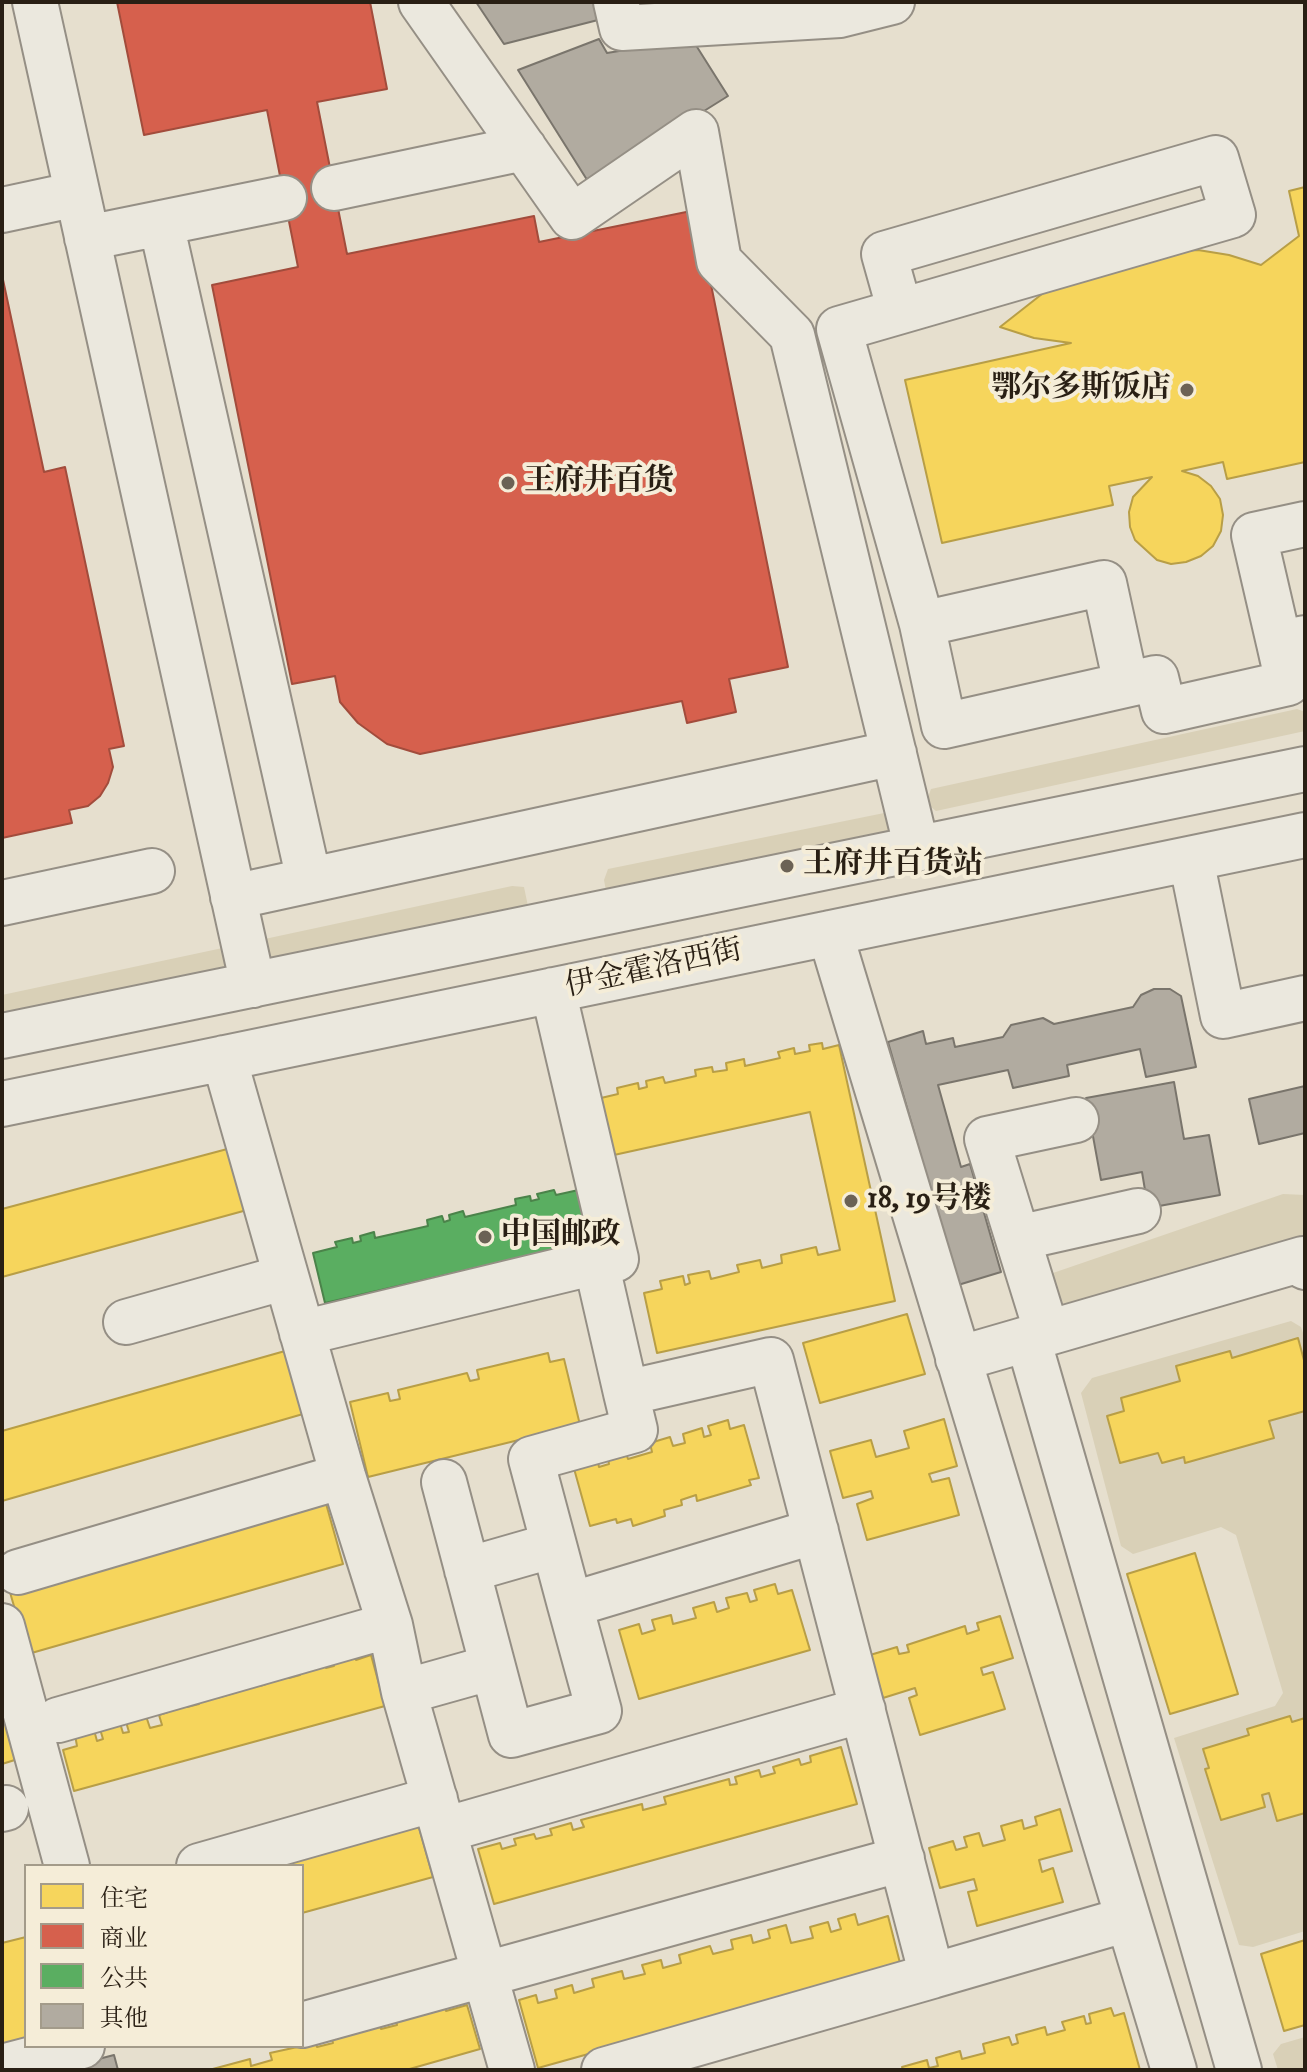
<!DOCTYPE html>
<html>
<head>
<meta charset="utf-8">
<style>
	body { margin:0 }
	#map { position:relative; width:1307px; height:2072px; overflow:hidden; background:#e6dfce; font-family:"IM FELL Double Pica","Noto Serif SC",serif }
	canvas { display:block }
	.frame { position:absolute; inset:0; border:4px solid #291f14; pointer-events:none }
	.legend { position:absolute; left:24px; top:1864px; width:280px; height:184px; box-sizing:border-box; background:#f5edd8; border:2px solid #a39b8a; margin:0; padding:10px 14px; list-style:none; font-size:24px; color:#291f14 }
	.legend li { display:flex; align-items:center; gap:16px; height:40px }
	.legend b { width:40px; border:2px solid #a39b8a }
</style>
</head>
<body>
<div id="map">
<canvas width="1307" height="2072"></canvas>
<div class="frame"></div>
<ul class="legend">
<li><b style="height:22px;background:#f6d55c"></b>住宅</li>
<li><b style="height:22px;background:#d6604d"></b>商业</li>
<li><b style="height:22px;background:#5aae61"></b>公共</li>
<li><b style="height:22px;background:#b1aba0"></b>其他</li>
</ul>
</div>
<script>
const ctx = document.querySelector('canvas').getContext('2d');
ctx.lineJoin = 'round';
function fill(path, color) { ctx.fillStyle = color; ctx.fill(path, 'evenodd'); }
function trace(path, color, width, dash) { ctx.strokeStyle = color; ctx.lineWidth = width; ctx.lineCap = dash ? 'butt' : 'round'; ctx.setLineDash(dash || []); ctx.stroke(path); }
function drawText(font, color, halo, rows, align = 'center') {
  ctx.font = font + ' "IM FELL Double Pica","Noto Serif SC",serif'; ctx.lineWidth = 8; ctx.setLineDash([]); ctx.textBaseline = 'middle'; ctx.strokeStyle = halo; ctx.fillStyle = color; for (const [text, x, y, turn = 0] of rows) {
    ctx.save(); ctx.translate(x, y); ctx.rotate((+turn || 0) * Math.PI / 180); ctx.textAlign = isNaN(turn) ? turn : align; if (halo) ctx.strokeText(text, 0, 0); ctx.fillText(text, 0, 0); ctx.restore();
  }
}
fill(new Path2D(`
	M1297 709 1305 712V731L936 811 926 803 931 789Z
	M899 810 903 829 607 896 604 880 608 869Z
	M512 886 524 887 530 916 267 973 260 940Z
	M232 946 241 964 2 1025V995Z
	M1283 1194 1305 1195V1244L1062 1307 1053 1273Z
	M1291 1321 1301 1327 1305 1339V1931L1253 1947 1239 1945 1174 1738 1275 1706 1283 1693 1236 1535 1221 1527 1133 1554 1121 1546 1081 1393 1092 1378Z
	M1305 2037V2070H1278L1273 2054 1281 2044Z`), '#d9d0b7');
const homes = new Path2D(`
	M1305 187V462L1227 479 1223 462 1182 471 1198 476 1211 486 1220 499 1223 515 1221 531 1213 546 1201 556 1186 562 1171 564 1157 560 1135 540 1130 527 1129 512 1133 497 1152 477 1109 486 1113 505 942 543 905 380 1071 343 1034 338 1000 327 1056 283 1161 251 1198 250 1229 255 1261 265 1299 236 1289 191Z
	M822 1043 823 1049 839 1045 895 1301 657 1353 644 1293 662 1289 660 1281 683 1276 685 1285 690 1283 688 1275 709 1271 711 1279 739 1272 737 1265 760 1260 762 1268 782 1263 781 1255 816 1247 818 1255 840 1250 810 1112 614 1155 601 1098 618 1094 617 1088 638 1083 639 1089 647 1087 646 1081 663 1077 665 1083 696 1076 695 1070 712 1067 713 1072 727 1070 726 1063 744 1059 745 1066 780 1058 778 1052 794 1048 795 1054 810 1051 809 1045Z
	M231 1148 247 1210 2 1277V1209Z
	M907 1314 925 1374 820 1403 803 1343Z
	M1298 1338 1305 1364V1411L1269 1421 1274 1438 1185 1463 1184 1457 1162 1463 1158 1453 1120 1463 1107 1416 1124 1411 1121 1398 1180 1381 1176 1366 1230 1351 1232 1358Z
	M285 1351 303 1414 2 1501V1431Z
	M548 1353 550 1362 564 1359 580 1425 368 1477 350 1402 388 1393 390 1401 400 1399 398 1390 467 1373 470 1381 479 1379 477 1370Z
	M944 1419 957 1466 929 1474 932 1482 949 1478 959 1515 867 1540 857 1504 873 1498 871 1491 843 1498 830 1451 871 1440 876 1457 909 1448 904 1431Z
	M728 1420 730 1429 744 1425 759 1478 749 1480 751 1485 697 1501 696 1495 681 1500 682 1505 664 1510 665 1516 633 1526 631 1519 617 1523 616 1519 590 1526 573 1465 597 1458 599 1467 609 1464 607 1455 625 1450 628 1459 652 1452 650 1443 670 1437 673 1446 685 1443 683 1434 702 1428 704 1437 711 1435 708 1426Z
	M325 1500 343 1564 28 1654 9 1589Z
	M1195 1553 1238 1694 1170 1714 1127 1574Z
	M775 1584 778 1594 792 1590 810 1650 639 1699 619 1630 639 1624 642 1634 655 1630 652 1620 671 1615 673 1624 696 1618 693 1608 714 1602 717 1612 729 1608 726 1598 747 1593 750 1602 757 1600 754 1590Z
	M1000 1616 1013 1658 981 1668 983 1675 993 1672 1005 1709 920 1735 909 1698 917 1695 915 1688 883 1698 870 1655 897 1647 899 1654 909 1652 907 1645 965 1626 967 1634 979 1630 977 1623Z
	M353 1651 356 1660 371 1655 385 1706 74 1791 63 1750 77 1746 75 1735 94 1730 97 1741 103 1739 100 1729 120 1723 123 1733 129 1732 126 1722 146 1716 150 1728 162 1725 159 1715 168 1712 166 1703 185 1698 187 1707 199 1704 196 1695 216 1689 217 1698 237 1692 234 1683 258 1677 260 1686 266 1684 263 1675 287 1669 289 1678 300 1675 298 1666 324 1659 326 1668 334 1666 331 1657Z
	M2 1701 18 1759 2 1764Z
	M1290 1716 1292 1722 1305 1718V1813L1277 1821 1269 1793 1262 1795 1265 1807 1221 1820 1205 1769 1209 1768 1203 1749 1249 1735 1247 1729Z
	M841 1747 857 1804 494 1904 478 1849 500 1843 502 1849 516 1845 514 1839 534 1834 536 1839 552 1835 550 1829 571 1823 573 1830 584 1827 581 1820 642 1804 643 1810 666 1804 664 1797 729 1779 730 1785 737 1784 735 1777 759 1770 761 1777 775 1773 773 1767 799 1759 801 1765 811 1762 810 1756Z
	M1060 1809 1072 1851 1039 1860 1042 1872 1053 1868 1063 1902 977 1926 968 1892 977 1890 974 1879 940 1888 929 1848 953 1841 956 1850 967 1847 964 1837 979 1833 983 1846 1005 1840 1001 1826 1022 1820 1024 1829 1037 1825 1035 1817Z
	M418 1824 433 1877 302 1913V1866H270Z
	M855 1914 858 1925 888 1916 901 1967 538 2068 519 2000 536 1995 538 2003 557 1998 555 1990 572 1985 574 1993 594 1987 592 1979 622 1971 624 1979 645 1974 642 1965 661 1960 663 1968 681 1963 679 1955 710 1946 713 1954 733 1949 731 1940 751 1935 753 1943 770 1938 768 1930 786 1925 791 1943 813 1938 810 1927 828 1922 831 1932 841 1929 838 1919Z
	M26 1937V2046L2 2054V1943Z
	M1305 1940V2025L1284 2031 1261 1954Z
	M444 2004 446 2011 467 2005 480 2049 406 2070H209L250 2059 251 2066 272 2060 270 2053 302 2046 315 2040 317 2047 333 2043 331 2036 379 2023 381 2029 397 2025 396 2017Z
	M1111 2008 1114 2016 1124 2013 1140 2070H903L902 2067 927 2060 929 2068 938 2066 936 2058 960 2051 962 2059 985 2053 983 2044 1009 2037 1012 2045 1018 2043 1016 2035 1045 2027 1047 2035 1065 2030 1062 2022 1084 2016 1086 2024 1091 2023 1089 2014Z`);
fill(homes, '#f6d55c');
trace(homes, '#b89e46', 2);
const shops = new Path2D(`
	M117 2H370L387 89 317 102 347 254 534 216 539 242 696 210 788 667 729 679 736 712 687 723 682 701 420 754 387 744 358 723 340 702 335 676 292 684 212 285 298 267 267 110 144 135Z
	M2 275 44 472 65 467 124 746 109 749 113 767 108 783 100 796 88 806 69 810 72 823 2 838Z`);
fill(shops, '#d6604d');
trace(shops, '#a24c3c', 2);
const public = new Path2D(`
	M583 1189 596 1240 325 1303 313 1253 337 1247 335 1242 352 1238 353 1243 361 1241 360 1236 374 1232 375 1238 428 1226 427 1220 442 1216 444 1222 450 1220 449 1215 463 1211 465 1217 516 1205 515 1199 530 1196 531 1201 539 1199 537 1194 554 1190 556 1195Z`);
fill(public, '#5aae61');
trace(public, '#4b834a', 2);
const building = new Path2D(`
	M476 2H594L598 20 504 44Z
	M599 39 607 53 692 39 728 96 589 183 518 70Z
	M1154 989H1170L1181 996 1196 1067 1146 1077 1140 1049 1067 1065 1069 1076 1013 1088 1008 1070 938 1085 961 1167 970 1164 1001 1272 958 1285 888 1042 923 1031 926 1044 953 1038 955 1047 1003 1037 1011 1025 1043 1018 1054 1024 1133 1007 1141 995Z
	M1174 1082 1184 1139 1209 1135 1220 1195 1148 1208 1142 1172 1101 1180 1086 1098Z
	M1305 1086V1133L1259 1144 1249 1099Z
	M114 2055 118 2070H56Z`);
fill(building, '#b1aba0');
trace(building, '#7a756c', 2);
const minor = new Path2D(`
	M35 2 253 985
	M421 2 572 217 696 132 719 261 792 335 917 849
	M616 2 622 28 840 15 892 2
	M334 188 524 148
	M2 210 77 194
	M161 223 309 880
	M87 238 284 198
	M900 311 884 254 1216 158 1233 215 839 329 922 624
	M1305 524 1254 535 1279 643 1305 638
	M1126 684 1104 583 922 624 944 726 1156 678 1164 711 1288 683 1279 643
	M1191 859 1223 1016 1305 998
	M233 897 894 753
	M2 903 152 871
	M830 933 1174 2070
	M553 990 616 1259 596 1262 626 1393 771 1360 932 1976 604 2070
	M2 1036 1305 769
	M224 1058 343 1476 390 1625 404 1692 512 2070
	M2 1104 1305 835
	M1018 1238 1138 1211
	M126 1322 286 1277
	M302 1333 596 1262
	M1047 1333 987 1139 1076 1120
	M1028 1339 1239 2070
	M958 1359 1303 1259 1305 1267
	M626 1393 635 1430 531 1459 570 1605 816 1531
	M444 1482 511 1735 599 1711 570 1605
	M467 1570 554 1545
	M18 1572 343 1476
	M2 1626 67 1866
	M404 1692 493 1667
	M58 1720 390 1625
	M2 1809 6 1808
	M444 1830 863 1710
	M199 1866 435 1799
	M932 1976 1128 1919
	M302 2025 902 1859
	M2 2067 82 2046`);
trace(minor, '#958f85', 48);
trace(minor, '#ebe8de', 44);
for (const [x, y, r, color] of [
	[1187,390,8,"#6b6255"],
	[508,483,8,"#6b6255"],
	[787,866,8,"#6b6255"],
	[851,1201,8,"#6b6255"],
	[485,1237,8,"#6b6255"]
]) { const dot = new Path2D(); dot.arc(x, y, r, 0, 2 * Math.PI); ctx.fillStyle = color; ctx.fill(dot); trace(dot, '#f5edd8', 3); }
drawText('bold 30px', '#291f14', '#f5edd8', [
	["鄂尔多斯饭店",1171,390,"right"],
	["王府井百货",524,483],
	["王府井百货站",803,866],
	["18, 19号楼",867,1201],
	["中国邮政",501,1237]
], 'left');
drawText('30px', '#291f14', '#f5edd8', [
	["伊金霍洛西街",654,970,-12]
]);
</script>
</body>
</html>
